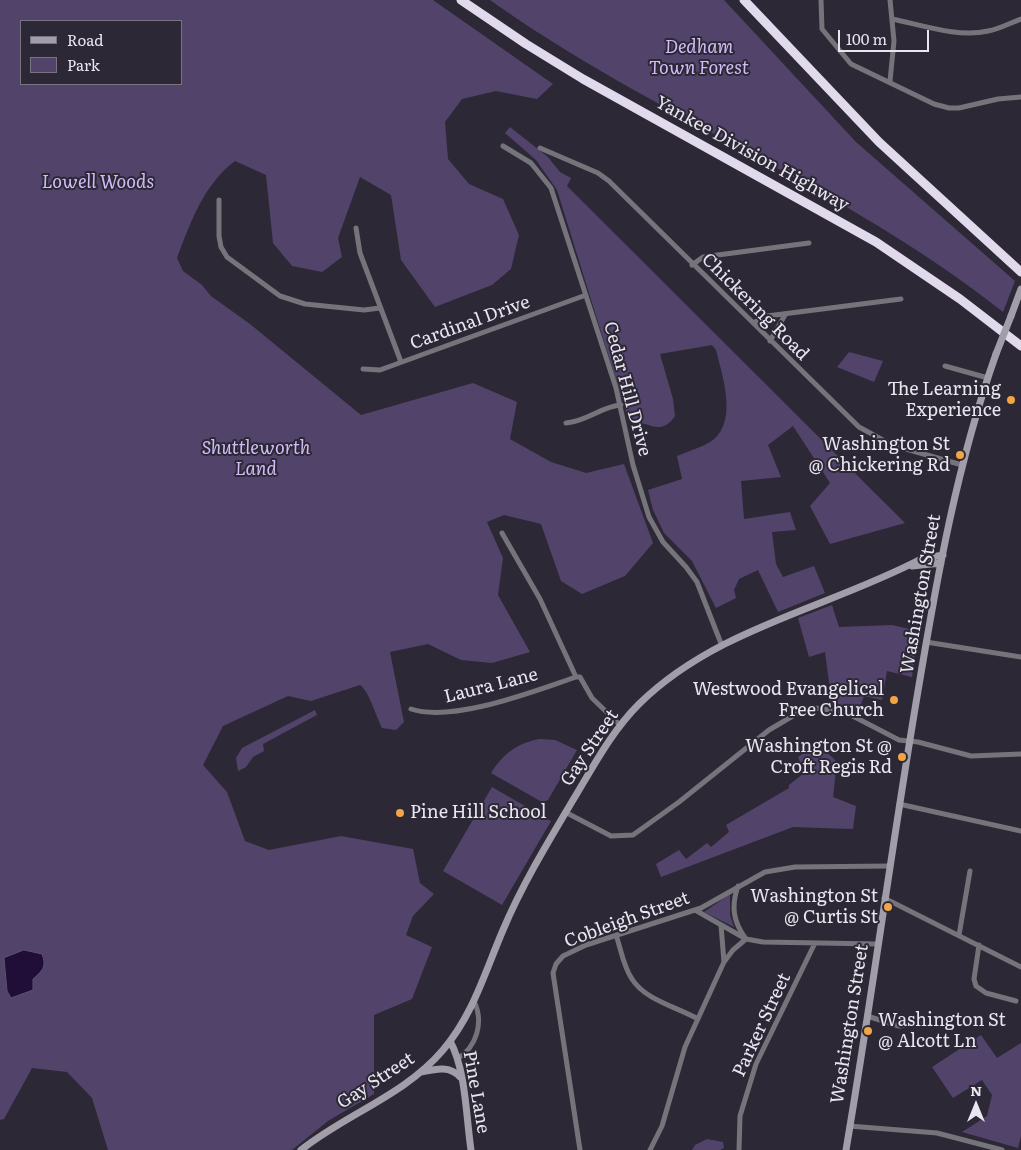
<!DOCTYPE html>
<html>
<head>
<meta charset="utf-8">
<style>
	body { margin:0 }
	#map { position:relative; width:1021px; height:1150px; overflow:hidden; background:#2d2836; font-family:Literata,serif }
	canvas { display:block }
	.legend { position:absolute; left:20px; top:20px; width:162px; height:65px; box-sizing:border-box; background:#2d2836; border:1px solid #787480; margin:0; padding:6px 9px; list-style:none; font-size:15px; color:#e9e6ef }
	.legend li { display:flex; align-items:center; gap:10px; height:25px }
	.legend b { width:25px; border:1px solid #787480 }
	.north { position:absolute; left:951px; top:1080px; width:50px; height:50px; -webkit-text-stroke:4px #2d2836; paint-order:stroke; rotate:0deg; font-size:14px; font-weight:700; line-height:20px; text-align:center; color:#e9e6ef }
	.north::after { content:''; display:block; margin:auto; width:18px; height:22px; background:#e9e6ef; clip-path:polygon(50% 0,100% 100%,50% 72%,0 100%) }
	.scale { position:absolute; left:838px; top:30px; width:91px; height:22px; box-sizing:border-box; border:2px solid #e9e6ef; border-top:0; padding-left:6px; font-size:15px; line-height:18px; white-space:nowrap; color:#e9e6ef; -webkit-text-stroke:4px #2d2836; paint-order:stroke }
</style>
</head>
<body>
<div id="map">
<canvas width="1021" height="1150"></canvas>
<ul class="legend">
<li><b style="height:6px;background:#a19da9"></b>Road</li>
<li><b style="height:14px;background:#52436b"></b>Park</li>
</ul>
<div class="north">N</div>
<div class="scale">100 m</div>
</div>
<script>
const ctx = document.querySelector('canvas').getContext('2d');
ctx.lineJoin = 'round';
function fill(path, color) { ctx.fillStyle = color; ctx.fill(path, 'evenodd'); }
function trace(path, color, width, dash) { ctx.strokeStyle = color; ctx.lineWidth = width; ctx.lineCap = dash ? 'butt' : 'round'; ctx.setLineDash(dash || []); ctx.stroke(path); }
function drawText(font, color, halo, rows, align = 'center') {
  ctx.font = font + ' Literata,serif'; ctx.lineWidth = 4; ctx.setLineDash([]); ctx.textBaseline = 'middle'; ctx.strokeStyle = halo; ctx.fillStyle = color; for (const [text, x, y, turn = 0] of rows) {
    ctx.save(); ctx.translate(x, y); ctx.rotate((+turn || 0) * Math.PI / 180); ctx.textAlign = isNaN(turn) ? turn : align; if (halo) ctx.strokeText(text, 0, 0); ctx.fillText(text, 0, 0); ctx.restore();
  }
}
fill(new Path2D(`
	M0 0H433L553 84 537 99 496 91 462 99 445 122 448 159 469 184 503 199 519 235 511 269 492 285 435 307 401 260 391 195 360 177 338 238 342 257 322 272 292 266 273 243 266 175 235 161C204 184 190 223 177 258L183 271 202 285 211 296 250 324 361 415 473 383 517 402 510 439 551 462 586 473 624 464 653 543 625 576 582 594 561 581 541 524 504 515 487 522 503 558 498 595 530 652 492 663 461 660 428 644 390 652 404 722 396 730 382 728C376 716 369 691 360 685L311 701 288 696 223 726 203 765 227 792 245 841 269 850 341 836 413 849 420 883 434 894 413 916 406 935 432 947 412 999 374 1015V1094L328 1121 292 1150H108L92 1098 67 1072 32 1068 4 1119 0 1120ZM21 21H181V84H21Z
	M490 0H724L856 142 1015 281 1003 312C845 186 654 117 490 0Z
	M510 127 548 157 560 172 571 178 567 186 905 523 830 544 810 506 830 483 793 426 768 445 781 477 741 481 744 519 790 512 796 530 772 532 776 564 783 577 814 566 825 593 778 612 758 570 739 579 734 590 736 598 716 608 692 561 664 533 653 510 648 490 682 479 677 456C688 451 704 447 713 440 738 420 722 375 716 350L712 345 660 354 673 399 675 416C660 438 648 420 629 422L557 190 536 160 505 133Z
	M849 352 883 361 874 382 837 367Z
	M832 605 839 627 892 625 918 631 912 677 887 671 882 700 864 696 858 712 847 707 832 705 825 652 809 657 798 618Z
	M315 710 317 715 263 744 264 751 253 757 246 767 238 771 236 758 242 748Z
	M540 739 555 740 577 750 548 800 542 802 491 773C503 754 517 743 540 739Z
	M820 746 837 762 833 797 856 806 853 829 793 827 661 877 656 864 679 850 686 859 707 843 711 847 729 832 726 825 789 788V785L804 773 798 757 812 748Z
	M492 787 551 821 502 905 443 871Z
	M730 894V915L734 927 704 912Z
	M981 1035 997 1058 1021 1043V1136L1018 1148 962 1132 987 1116 992 1095 982 1080 953 1098 932 1067Z
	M707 1139 723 1142 724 1148 720 1150H692L695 1145Z`), '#52436b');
const water = new Path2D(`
	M24 950 42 954C47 967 42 971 33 979V990L11 998 7 991 4 958Z`);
fill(water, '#210e38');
trace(water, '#5d4f6f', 1);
trace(new Path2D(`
	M821 0 822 29 851 64 934 104 949 108H959L998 99 1021 97
	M892 19C922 25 958 38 988 31 999 29 1010 23 1021 19
	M890 81 894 41 890 0
	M503 146 531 163 551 188 616 388 633 465 649 517 663 542 686 567 697 582 722 646
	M540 148 598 173 609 181 859 427 892 445 962 465
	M219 200V236L221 247 227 257 280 296 305 304 364 310 380 308
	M356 228 360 253 401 362
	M692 265 703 257 710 256 809 243
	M753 323 767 316 901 299
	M770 341 785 315
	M945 366 988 378
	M363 369 380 370 586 295
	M566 423C588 421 602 406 621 405
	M502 533 540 599 576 677H580L592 698 620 725
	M926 642 1021 657
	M411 709C453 723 534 691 576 677
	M899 804 1021 831
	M565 812 611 836 633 835 679 802 769 730 803 710 815 708 845 712 899 740 918 742 971 756 1021 754
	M738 886C731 906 733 922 746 939L763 942 877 944
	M884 898 1021 967
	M721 925 724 962
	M616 935C621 949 623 966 632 979 645 1000 677 1007 698 1019
	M959 935 970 871
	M979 945 974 979 976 986 986 993 1016 1001
	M867 1016 899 1026 920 1023
	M457 1059C477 1047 484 1022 474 1001
	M849 1126 937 1133 1002 1150
	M580 1150 553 973 556 964 563 956 586 945 701 908 765 872 795 867 889 866
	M650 1150 662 1126 685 1047 724 962 733 950 746 939 695 910
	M739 1150 740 1116 756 1064 815 943`), '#76747b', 5);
trace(new Path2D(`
	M1011 316 1021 289
	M912 566 941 563
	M450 1041C466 1070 466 1117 471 1150
	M421 1072C435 1069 450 1065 460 1077
	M301 1150C346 1114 405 1095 443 1050 473 1015 485 972 503 930 522 885 548 842 573 800 593 767 611 732 639 704 716 628 828 608 921 559L943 555
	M846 1150C872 997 892 844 918 691 937 577 957 464 996 354`), '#a19da9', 7);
trace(new Path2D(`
	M461 0 526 44 583 79 876 242 960 299 1021 346
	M744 0 879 142 1021 272`), '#e0daec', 9);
trace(new Path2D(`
	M996 354 1011 316`), '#a19da9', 7);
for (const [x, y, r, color] of [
	[1011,400,5,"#f3a443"],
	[960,455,5,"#f3a443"],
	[894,700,5,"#f3a443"],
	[902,757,5,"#f3a443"],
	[400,813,5,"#f3a443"],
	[888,907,5,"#f3a443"],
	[868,1031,5,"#f3a443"]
]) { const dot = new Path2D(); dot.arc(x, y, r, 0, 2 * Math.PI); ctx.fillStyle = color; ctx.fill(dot); trace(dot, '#2d2836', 2); }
drawText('italic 18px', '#d1bcf9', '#2d2836', [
	["Dedham",699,48],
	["Town Forest",699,69],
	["Lowell Woods",98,183],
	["Shuttleworth",256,449],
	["Land",256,470]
]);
drawText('18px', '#e9e6ef', '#2d2836', [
	["Yankee Division Highway",752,154,29],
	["Chickering Road",755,307,45],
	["Cardinal Drive",470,323,-20],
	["Cedar Hill Drive",627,389,75],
	["Washington Street",921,594,-80],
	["Laura Lane",491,686,-14],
	["Gay Street",590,748,-56],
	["Cobleigh Street",627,920,-20],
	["Washington Street",850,1024,-81],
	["Parker Street",762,1025,-65],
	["Gay Street",376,1081,-33],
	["Pine Lane",476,1092,80]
]);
drawText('18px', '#e9e6ef', '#2d2836', [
	["The Learning",1001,390],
	["Experience",1001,411],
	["Washington St",950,445],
	["@ Chickering Rd",950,466],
	["Westwood Evangelical",884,690],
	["Free Church",884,711],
	["Washington St @",892,747],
	["Croft Regis Rd",892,768],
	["Pine Hill School",410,813,"left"],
	["Washington St",878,897],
	["@ Curtis St",878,918],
	["Washington St",878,1021,"left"],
	["@ Alcott Ln",878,1042,"left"]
], 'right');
</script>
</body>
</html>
